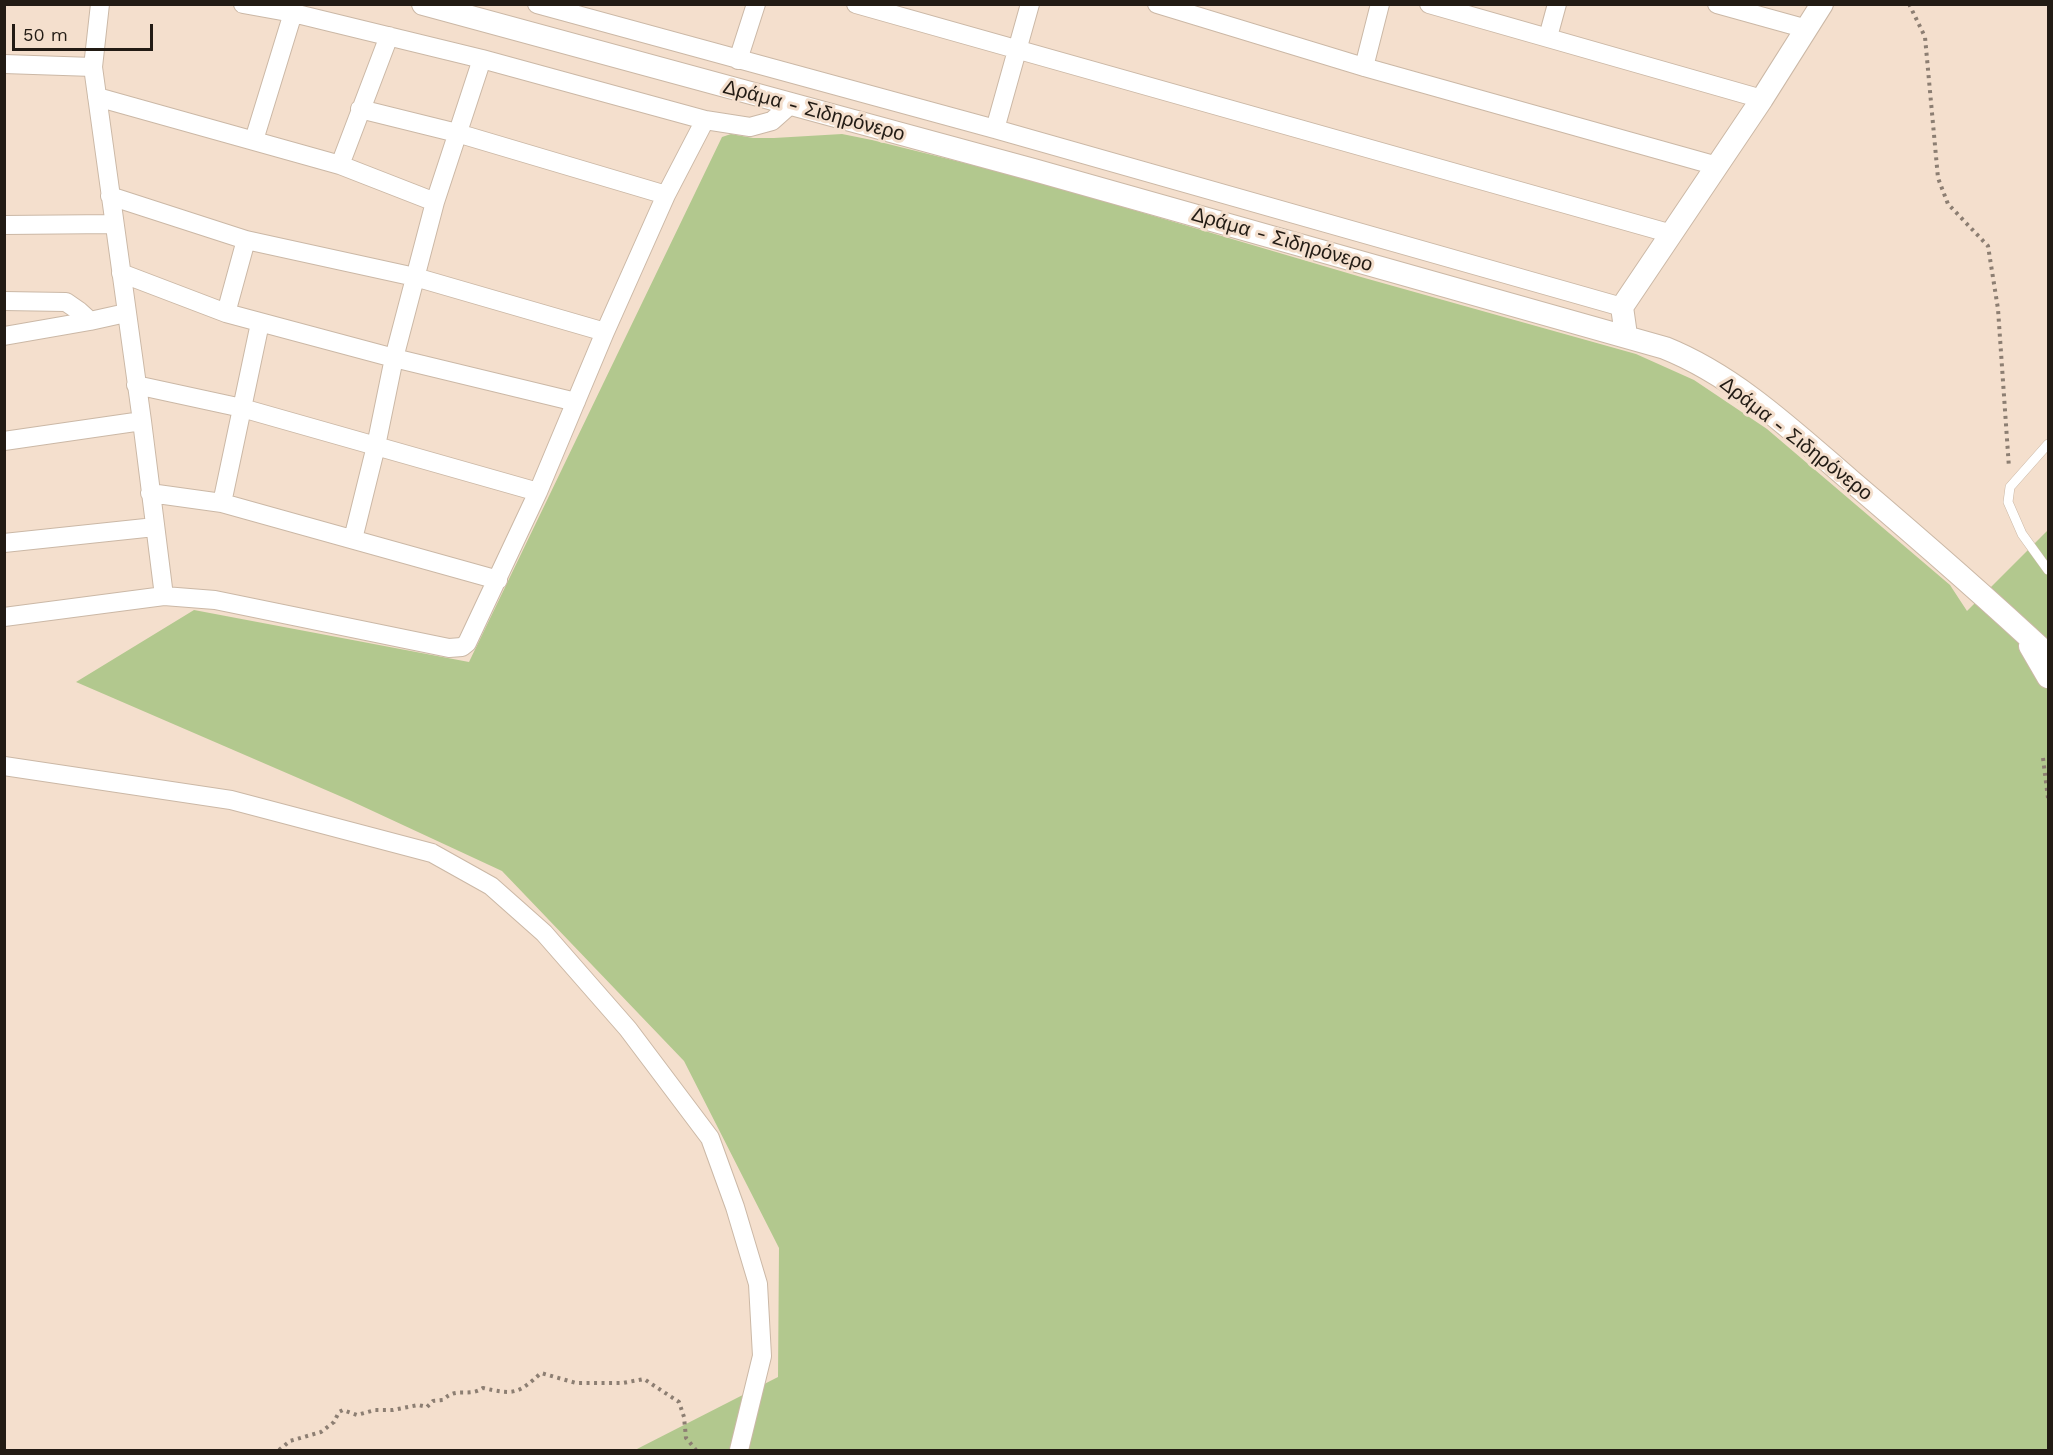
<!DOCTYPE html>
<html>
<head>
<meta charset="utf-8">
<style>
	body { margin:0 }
	#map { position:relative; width:2053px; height:1455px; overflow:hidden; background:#f4dfcd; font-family:"Work Sans",sans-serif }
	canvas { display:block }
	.frame { position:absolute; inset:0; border:6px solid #221b14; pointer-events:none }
	.scale { position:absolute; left:12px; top:24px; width:141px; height:27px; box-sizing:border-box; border:3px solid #221b14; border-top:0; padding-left:8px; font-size:18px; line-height:21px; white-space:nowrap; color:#221b14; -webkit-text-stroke:4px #f4dfcd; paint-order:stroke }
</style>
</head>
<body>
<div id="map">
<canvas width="2053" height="1455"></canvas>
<div class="frame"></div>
<div class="scale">50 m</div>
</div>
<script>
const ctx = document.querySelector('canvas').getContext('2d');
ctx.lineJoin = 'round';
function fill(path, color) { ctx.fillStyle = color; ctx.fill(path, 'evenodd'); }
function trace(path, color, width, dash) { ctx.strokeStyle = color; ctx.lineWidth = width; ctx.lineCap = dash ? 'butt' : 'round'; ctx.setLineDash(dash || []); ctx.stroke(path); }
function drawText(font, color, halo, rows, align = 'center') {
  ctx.font = font + ' "Work Sans",sans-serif'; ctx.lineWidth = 6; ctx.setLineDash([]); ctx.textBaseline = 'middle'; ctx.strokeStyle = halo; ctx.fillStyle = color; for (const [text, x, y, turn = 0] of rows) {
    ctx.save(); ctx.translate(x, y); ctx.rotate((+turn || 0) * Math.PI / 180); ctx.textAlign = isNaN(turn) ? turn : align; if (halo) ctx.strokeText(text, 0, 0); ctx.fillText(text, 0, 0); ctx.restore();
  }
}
fill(new Path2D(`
	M731 134 753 138H774L842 134 872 140 1025 178 1361 277 1636 354 1694 380 1767 429 1950 585 1967 611 2048 530V1450H635L778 1377 779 1248 684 1061 502 871 349 800 76 682 194 610 469 662 722 137Z`), '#b2c88e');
const service = new Path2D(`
	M2048 444 2010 487 2008 502 2022 534 2048 570`);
const minor = new Path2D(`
	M100 4 93 67 142 421 164 596
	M243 4 293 13 482 59 705 120 750 127 772 121 790 105
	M537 4 995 129 1622 307
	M856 4 1672 234
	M1157 4 1364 67 1717 166
	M1429 4 1762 99
	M1717 4 1807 29
	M1548 37 1557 4
	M738 60 756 4
	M4 64 93 67
	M1364 67 1380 4
	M97 97 340 165 435 202 482 59
	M360 109 457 133 666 195
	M995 129 1030 4
	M254 140 293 13
	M340 165 389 36
	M110 196 246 240 415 277 605 332
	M4 225 114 224
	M121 273 226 313 394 358 576 402
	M4 301 66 302 79 311 90 321
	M226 313 246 240
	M4 336 90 321 126 313
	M136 385 242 408 538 492
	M4 441 142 421
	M150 493 222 503 498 580
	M222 503 260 323
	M353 539 376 446 394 358 435 202
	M4 543 155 527
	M4 617 164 596 215 600 449 648 462 647 467 643 538 492 605 332 666 195 705 120
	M4 766 231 800 432 853 491 886 544 933 628 1029 710 1138 735 1207 758 1284 762 1356 739 1450`);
const tertiary = new Path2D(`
	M423 4 1034 170 1665 348C1735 376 1793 431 1850 480 1917 537 1984 595 2048 655
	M1626 335 1622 307 1762 99 1822 4
	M2030 646 2048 677`);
trace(service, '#cbb8a6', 10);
trace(minor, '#cbb8a6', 20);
trace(tertiary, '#cbb8a6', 24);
trace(new Path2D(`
	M1909 4 1925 37 1938 178 1948 204 1988 246 1998 309 2009 468
	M2043 758 2048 798
	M279 1450 290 1441 321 1432 334 1422 339 1412 343 1410 357 1415 375 1410H393L418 1405 427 1407 433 1401 443 1400C457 1386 468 1398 483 1388 514 1395 518 1394 541 1373L576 1383H623L644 1379 679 1402 684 1417 686 1438 696 1450`), '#8c7e72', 4, [3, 4.5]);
trace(service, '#fff', 9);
trace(minor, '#fff', 18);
trace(tertiary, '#fff', 22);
drawText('20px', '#221b14', '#f4dfcd', [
	["Δράμα - Σιδηρόνερο",814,111,15],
	["Δράμα - Σιδηρόνερο",1282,240,16],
	["Δράμα - Σιδηρόνερο",1796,439,38]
]);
</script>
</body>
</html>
